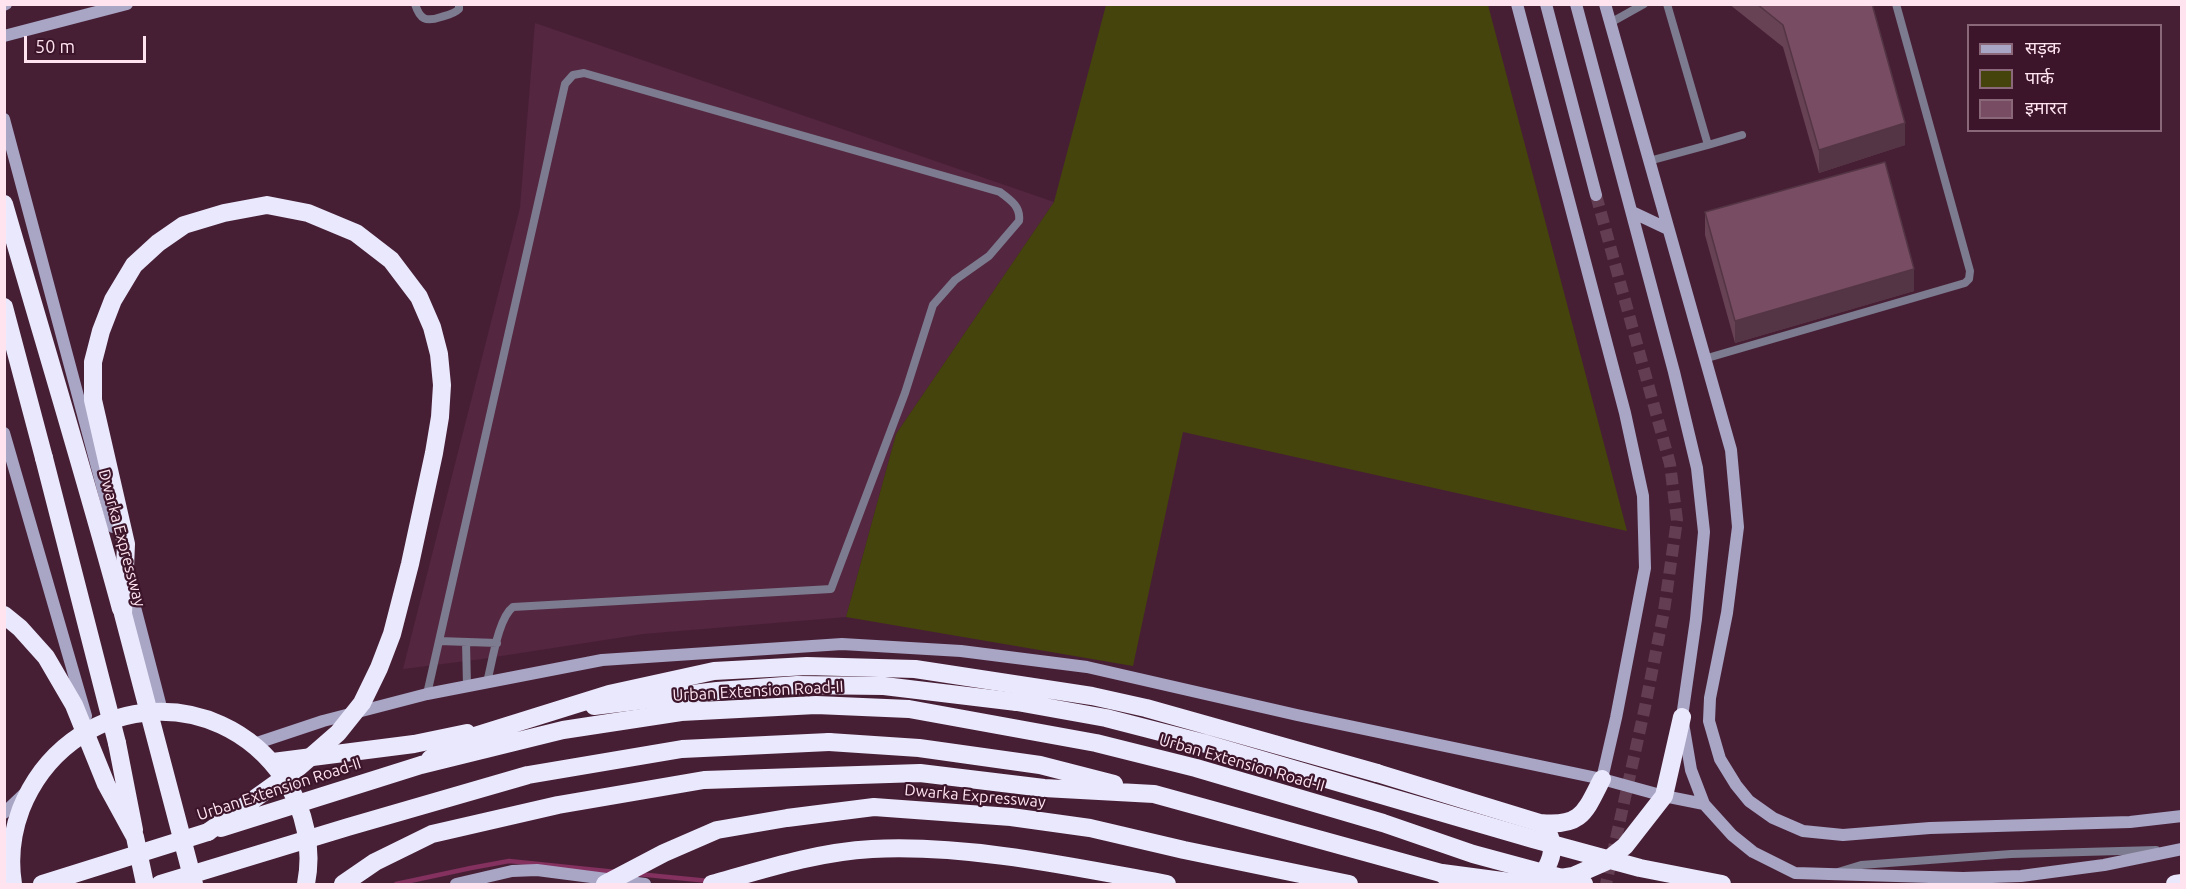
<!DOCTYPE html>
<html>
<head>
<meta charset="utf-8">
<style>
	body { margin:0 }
	#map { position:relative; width:2186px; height:889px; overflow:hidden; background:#471f35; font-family:Ubuntu,"Noto Sans Devanagari",sans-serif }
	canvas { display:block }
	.frame { position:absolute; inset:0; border:6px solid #ffe4f0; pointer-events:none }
	.legend { position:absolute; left:1967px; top:24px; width:195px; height:108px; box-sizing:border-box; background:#3c152b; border:2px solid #8a687a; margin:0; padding:8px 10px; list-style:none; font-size:18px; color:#ffe4f0 }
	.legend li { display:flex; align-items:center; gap:12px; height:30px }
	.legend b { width:30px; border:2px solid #8a687a }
	.scale { position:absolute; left:24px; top:36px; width:122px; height:27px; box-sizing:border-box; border:3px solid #ffe4f0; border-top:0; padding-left:8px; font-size:18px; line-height:21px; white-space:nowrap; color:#ffe4f0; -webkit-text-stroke:4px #3c152b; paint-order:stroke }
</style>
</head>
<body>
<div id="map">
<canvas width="2186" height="889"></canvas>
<div class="frame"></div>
<ul class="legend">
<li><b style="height:8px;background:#a8a5c5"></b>सड़क</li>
<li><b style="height:16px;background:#45440c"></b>पार्क</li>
<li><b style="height:16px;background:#784c62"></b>इमारत</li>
</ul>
<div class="scale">50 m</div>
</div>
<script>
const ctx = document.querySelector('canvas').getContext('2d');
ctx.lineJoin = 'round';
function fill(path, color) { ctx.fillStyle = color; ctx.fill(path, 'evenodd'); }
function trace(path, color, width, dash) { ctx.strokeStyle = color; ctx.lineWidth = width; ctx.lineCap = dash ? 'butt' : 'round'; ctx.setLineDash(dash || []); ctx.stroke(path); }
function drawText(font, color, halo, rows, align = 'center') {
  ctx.font = font + ' Ubuntu,sans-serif'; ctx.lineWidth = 4.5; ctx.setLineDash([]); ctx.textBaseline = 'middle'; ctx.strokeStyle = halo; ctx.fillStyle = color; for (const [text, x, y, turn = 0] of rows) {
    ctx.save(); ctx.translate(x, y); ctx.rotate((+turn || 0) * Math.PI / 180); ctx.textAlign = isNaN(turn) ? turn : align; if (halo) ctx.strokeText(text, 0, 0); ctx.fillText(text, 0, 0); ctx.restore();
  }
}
fill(new Path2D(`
	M535 23 1054 202 896 434 846 617 643 634 482 659 403 669 520 208Z`), '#542640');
fill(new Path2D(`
	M1106 5H1488L1627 531 1183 432 1133 666 846 617 896 434 1054 202Z`), '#45440c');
trace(new Path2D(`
	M637 874 709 881
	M396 884 471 868 509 861 616 872`), '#843160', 4.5);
trace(new Path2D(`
	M1596 195 1670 464 1677 520 1664 611 1645 707 1606 884`), '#633d51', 12, [12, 6]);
trace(new Path2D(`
	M415 4C420 20 426 22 441 17 448 15 454 14 459 9V4
	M1610 23 1644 4
	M1708 145 1742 135
	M1649 161 1708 145 1667 4
	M1704 359 1965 283 1969 279 1970 271 1896 4
	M439 641 497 643
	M466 642 467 686
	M427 694 565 84 573 75 584 73 1000 192C1011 200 1021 207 1019 221L989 256 955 280 933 305 905 393 831 589 513 607C498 618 492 664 487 682
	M1838 872 1861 865 2011 854 2156 850`), '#7c7b8f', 8);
trace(new Path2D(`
	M1517 4 1625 413 1643 496 1645 568 1616 718 1602 779
	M1546 4 1596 195
	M1576 4 1674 372 1697 468 1704 532 1696 619 1682 717 1691 770 1704 804 1732 835 1753 852 1795 873 1963 878 2021 876 2104 865 2182 849
	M1605 4 1731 450 1738 527 1727 613 1710 698 1709 721 1720 759 1736 785 1749 801 1773 818 1803 831 1843 835 1930 828 2130 822 2182 816
	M4 5 6 4
	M4 36 127 4
	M4 119 113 527
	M1632 212 1668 229
	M4 433 86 716
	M129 584 162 711
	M254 744 323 721 427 694 602 660 842 644 961 651 1087 667 1297 715 1602 779 1664 796 1704 804
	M4 813 25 793
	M456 884 512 871 537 870 645 884`), '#a8a5c5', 12);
trace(new Path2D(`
	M4 204C43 339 84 473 121 609
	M4 307 44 458
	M594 706 717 691 797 685 884 686 1017 702
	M829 742 919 748 1040 765 1114 784
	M117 743 134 830
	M273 762 414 744 467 733
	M1377 773 1540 823C1582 827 1585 812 1602 779
	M1442 873 1525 884 1573 876 1605 862 1625 846 1664 796 1682 717
	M1538 882C1549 865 1558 850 1547 831
	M13 884C9 859 12 833 21 809 67 694 216 677 285 780 305 810 313 849 306 884
	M42 884 208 832
	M343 884 375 862 432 834 558 805 704 780 920 773 1044 788 1154 794 1441 873 1456 884
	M712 884C765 869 817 852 872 849 967 844 1074 867 1167 884
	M2175 884 2182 883`), '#eae8fc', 18);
trace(new Path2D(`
	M44 458 117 743
	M4 615 20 628 46 657 74 705 106 784 135 837 145 884
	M1017 702 1106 718 1203 743 1533 839 1640 868 1722 884
	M430 759 452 743 609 694 714 671 807 666 915 669 1092 696 1146 708 1377 773
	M221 828 421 765 563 730 681 712 816 705 909 709 1096 743 1196 768 1383 823 1473 854 1584 884
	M160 884 348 827 528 775 682 749 829 742
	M194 884 123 614 126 544 93 400V362L101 331 113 300 134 265 158 243 184 225 224 213 267 205 308 213 356 233 391 260 419 297 432 327 439 354 442 385 440 417 434 453 410 564 392 634 379 668 362 703 338 733 299 767 208 832
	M605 884 664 853 717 830 787 818 874 807 1011 817 1090 828 1184 850 1349 884`), '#eae8fc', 18);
fill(new Path2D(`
	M1729 4H1872L1905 145 1819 173 1783 47Z
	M1705 212 1914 291 1735 343 1705 235Z`), '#674154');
fill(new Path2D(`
	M1905 123V145L1819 173V150Z
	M1914 269V291L1735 343V321Z`), '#543545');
const building = new Path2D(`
	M1757 4H1872L1905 123 1819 150 1783 25Z
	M1885 162 1914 269 1735 321 1705 212Z`);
fill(building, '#784c62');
trace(building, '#543545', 1.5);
drawText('16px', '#ffe4f0', '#3c152b', [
	["Dwarka Expressway",122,538,75],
	["Urban Extension Road-II",758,691,-3],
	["Urban Extension Road-II",1242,763,16],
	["Urban Extension Road-II",279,789,-18],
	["Dwarka Expressway",975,796,5]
]);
</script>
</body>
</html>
